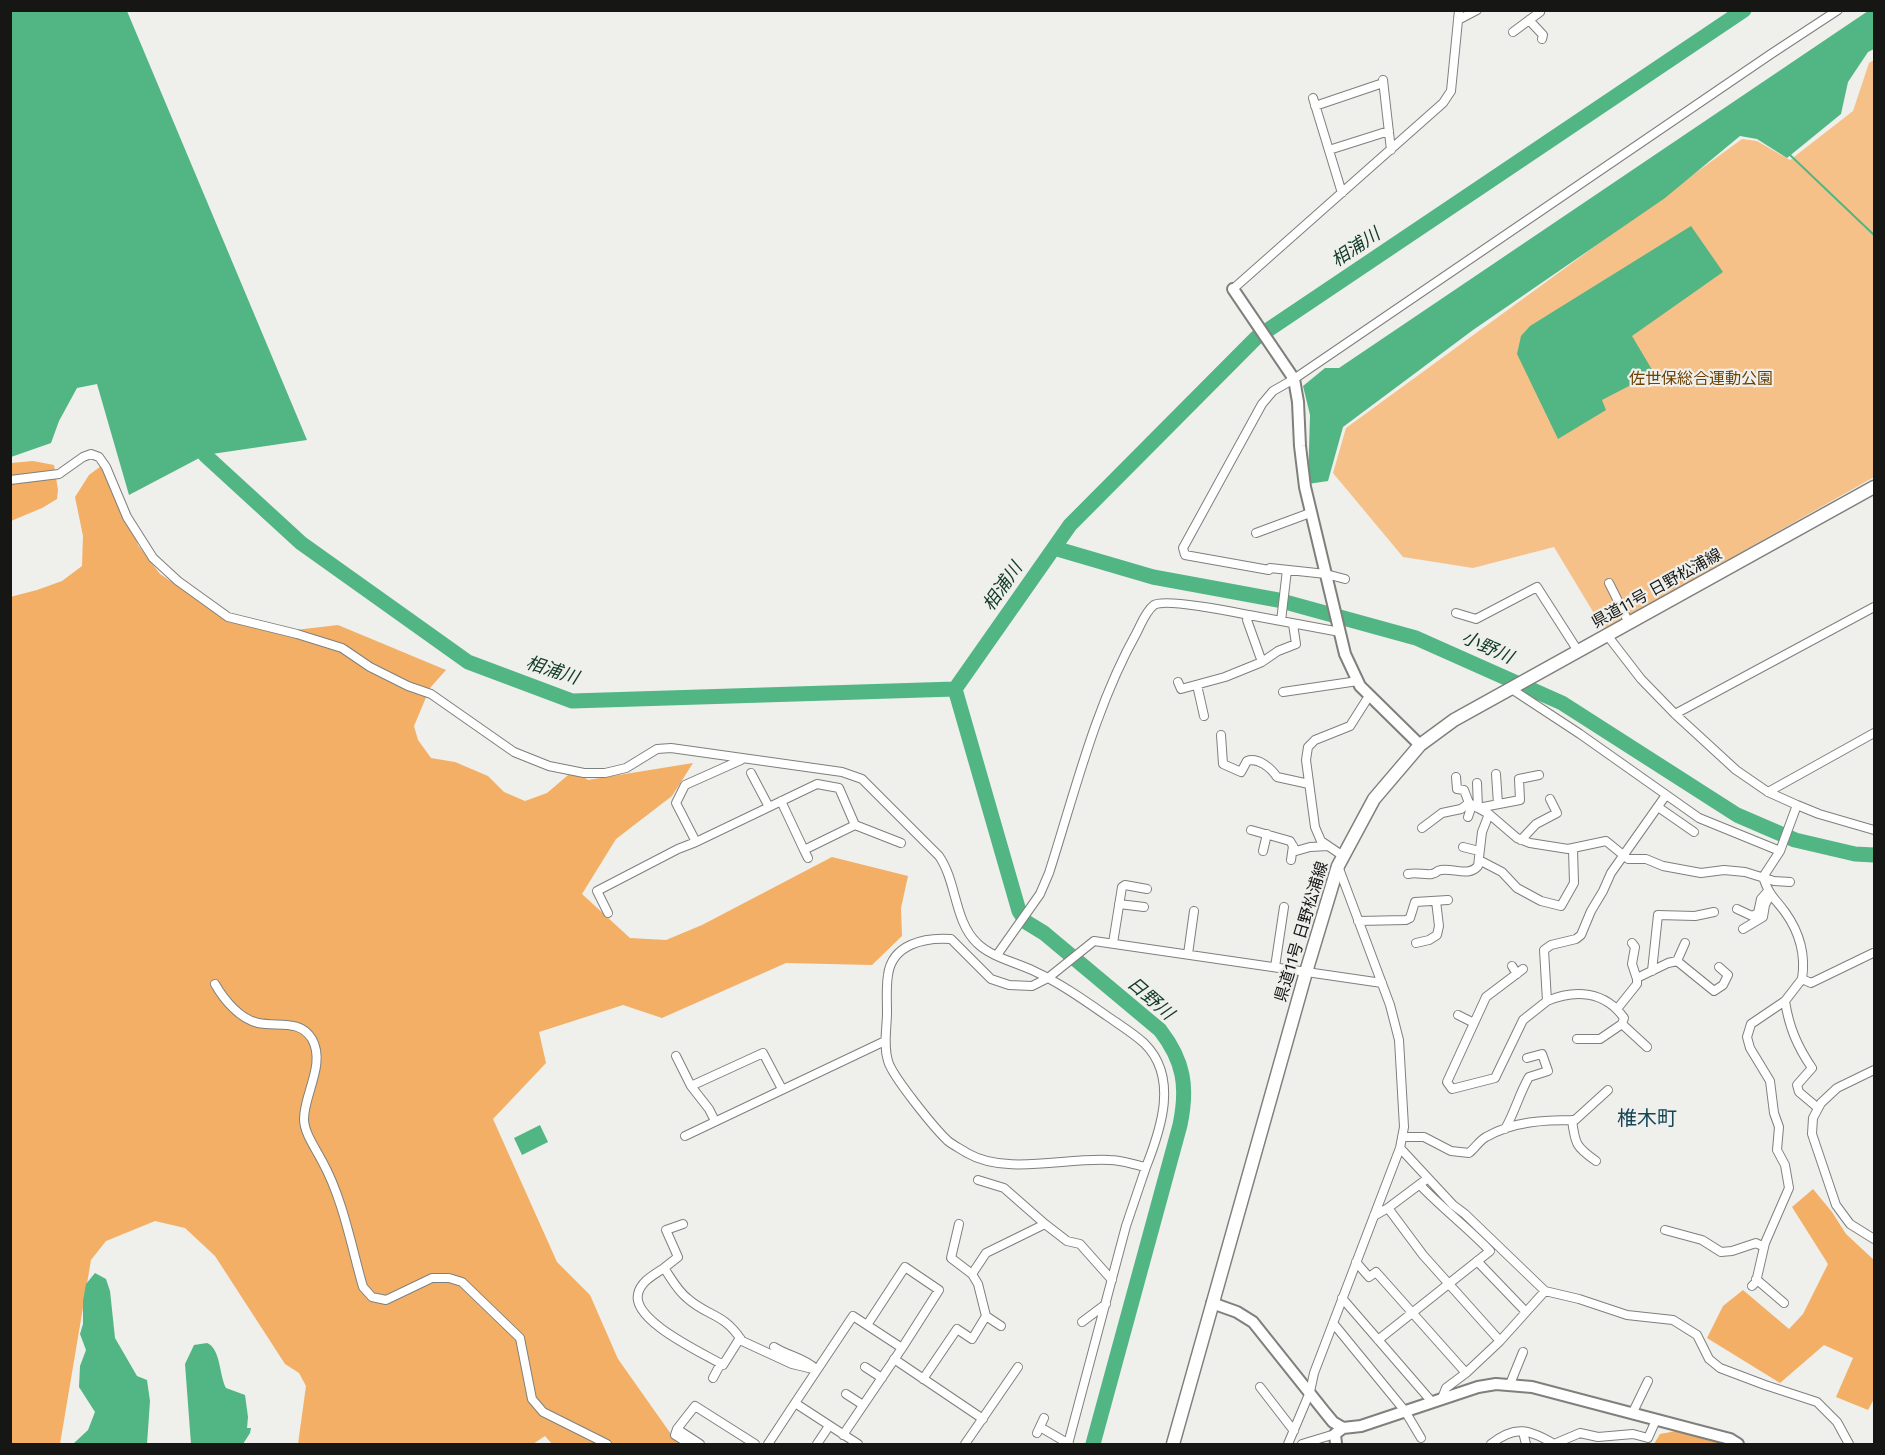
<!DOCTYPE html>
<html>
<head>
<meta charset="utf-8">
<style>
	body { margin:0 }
	#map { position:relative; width:1885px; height:1455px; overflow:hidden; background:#efefeb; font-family:"Fira Sans",sans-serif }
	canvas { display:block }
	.frame { position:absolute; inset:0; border:12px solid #161615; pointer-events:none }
</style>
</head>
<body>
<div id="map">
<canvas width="1885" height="1455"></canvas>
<div class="frame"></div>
</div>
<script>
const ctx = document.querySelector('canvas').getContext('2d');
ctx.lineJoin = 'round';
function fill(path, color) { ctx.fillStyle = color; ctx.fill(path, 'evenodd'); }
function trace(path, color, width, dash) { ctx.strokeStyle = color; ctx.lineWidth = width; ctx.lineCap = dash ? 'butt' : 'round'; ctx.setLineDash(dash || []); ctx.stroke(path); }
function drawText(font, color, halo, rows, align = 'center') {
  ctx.font = font + ' "Fira Sans","Noto Sans JP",sans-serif'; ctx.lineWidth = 4.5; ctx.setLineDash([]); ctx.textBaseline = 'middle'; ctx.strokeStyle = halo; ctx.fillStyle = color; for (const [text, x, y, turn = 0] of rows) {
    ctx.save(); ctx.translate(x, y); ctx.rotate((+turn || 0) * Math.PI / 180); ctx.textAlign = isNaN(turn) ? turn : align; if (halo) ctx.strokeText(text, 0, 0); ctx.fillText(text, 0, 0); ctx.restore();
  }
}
fill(new Path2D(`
	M1874 60V477L1604 630 1554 547 1473 568 1403 557 1333 473 1346 428 1742 139 1757 141 1790 160 1853 111 1869 63Z`), '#f6c189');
fill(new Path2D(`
	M33 461 54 465 58 490 57 499 42 508 11 521V463Z
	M101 466 109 473 125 505 138 545 160 574 209 607 287 631 338 625 446 670 430 688 414 726 418 740 431 758 455 762 488 776 504 792 525 801 547 793 574 770 588 780 693 763 672 796 616 839 582 894 630 938 666 940 702 925 832 857 908 876 901 908 902 936 872 965 786 963 662 1018 623 1005 539 1032 546 1063 493 1119 557 1262 590 1295 618 1359 678 1444H552L545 1436 533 1444H298L306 1386 299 1373 285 1364 215 1256 185 1228 155 1221 106 1241 91 1260 60 1444H11L10 597 37 590 62 581 82 566 83 536 75 497 89 475Z
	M1813 1189 1832 1212 1846 1234 1874 1260V1399L1868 1410 1836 1397 1853 1358 1824 1345 1780 1383 1707 1338 1723 1306 1743 1290 1789 1329 1803 1314 1828 1264 1792 1207Z
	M1687 1429 1722 1444H1654L1660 1434Z`), '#f3af65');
fill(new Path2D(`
	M10 11H127L307 440 205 455 129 495 97 384 77 388 59 421 51 443 11 457Z
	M1868 11H1874V49L1868 52 1848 82 1841 114 1787 158 1757 139 1740 136 1665 198 1473 330 1343 427 1328 481 1308 484 1310 415 1303 386 1325 368H1339Z
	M1691 226 1723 272 1632 336 1654 373 1602 400 1606 410 1558 439 1517 354 1521 336 1530 326Z
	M540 1125 548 1142 522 1155 514 1138Z
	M95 1273 106 1279 110 1291 115 1338 137 1376 147 1380 150 1401 147 1444H73L88 1430 95 1412 79 1387 80 1366 86 1350 80 1334 83 1324V1301L86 1284Z
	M207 1343C221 1349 219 1375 226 1388L245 1395 248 1417 247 1428H251L250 1433 243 1444H191L185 1364 194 1345Z`), '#51b683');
trace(new Path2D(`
	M1789 154 1874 235`), '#51b683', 2);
trace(new Path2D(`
	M205 455 301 543 468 662 572 701 955 689 1070 525 1256 338 1744 10
	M1054 548 1153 577 1278 600 1416 638 1562 703 1737 815 1795 840 1855 854 1874 855
	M955 689 1019 911 1026 922 1044 933 1160 1030C1184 1061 1188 1087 1180 1125L1093 1444`), '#51b683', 15);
const street = new Path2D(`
	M1458 20 1477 10
	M1529 20 1543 35 1542 39
	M1513 32 1540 12 1539 10
	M1383 80 1391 150
	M1313 98 1342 193
	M1315 106 1383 83
	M1329 150 1389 131
	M1233 289 1443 103 1451 91 1459 10
	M10 480 59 474 83 457 91 454 99 457 106 467 127 517 153 558 178 581 228 617 297 634 342 648 370 667 408 686 431 694 514 752 549 766 584 773H605L626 768 657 749 671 748 842 772 862 779 939 856C957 882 954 921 977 943 991 957 1015 962 1034 971 1060 983 1084 1000 1107 1016 1120 1025 1133 1033 1144 1043 1179 1077 1161 1129 1146 1167
	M1256 533 1310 513
	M1345 579 1326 574 1270 568 1269 570 1185 555 1183 548 1262 404 1273 391 1294 379 1771 54 1838 10
	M1609 583 1629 623
	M1456 613 1476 619 1537 587 1578 651
	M1281 621 1287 570
	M1607 635 1641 679 1675 714 1736 770 1768 792 1797 805 1819 814 1874 830
	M1262 662 1278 651 1296 644 1293 624
	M1178 682 1181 689 1225 677 1262 662 1247 620 1249 615 1340 632
	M1197 685 1204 716
	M1510 688 1580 734 1699 818 1780 851
	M1283 692 1358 681
	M1675 714 1874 607
	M1221 735 1223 764 1241 772 1247 761C1258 757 1271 768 1277 777L1309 784
	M751 773 769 807
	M1496 774 1498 804
	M1456 777 1457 789 1464 790 1469 803
	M1477 783 1478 808 1520 800 1519 779 1539 775
	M1768 792 1874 733
	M781 801 804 850
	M1797 805 1780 851 1763 877C1770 897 1774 897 1785 912 1800 933 1806 954 1802 979L1811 983 1873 953
	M1658 807 1694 832
	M1468 817 1472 805
	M1422 828 1442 813 1461 809 1469 803 1489 814 1517 838 1530 843 1568 849 1606 841 1628 859H1646L1663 866 1701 873 1724 870 1745 872 1774 881 1790 882
	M1251 830 1290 841 1296 851 1310 847 1328 846
	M1521 840 1536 824 1557 813 1550 799
	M696 842 817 784 839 788 855 825 901 843
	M1463 847 1479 851
	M1263 851 1267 834
	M1343 856 1321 841 1315 827 1306 760 1308 747 1315 740 1350 726 1369 696
	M808 858 804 850 855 825
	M1291 860 1293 846
	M1479 860 1502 872 1517 888 1541 901 1561 906 1574 883 1573 849
	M1408 874C1417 872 1424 875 1432 874 1439 872 1435 871 1441 870 1454 868 1469 877 1478 866L1482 832 1489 814
	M1119 904 1144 907
	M1737 909 1752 916 1758 913 1761 899 1768 891
	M608 913 597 891 678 849 696 842 676 803 685 785 741 760
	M1358 921 1406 920 1410 918 1415 902 1448 900
	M1743 929 1763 917 1765 905 1770 895
	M1113 943 1122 887 1125 885 1147 889
	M1416 943 1429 940 1437 935 1439 926 1436 901
	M1188 954 1194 911
	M997 955 1040 894 1049 873C1075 792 1095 707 1137 632 1141 624 1146 611 1154 605 1165 598 1234 612 1249 615
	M1677 961 1685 943
	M1512 966 1517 974
	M1275 967 1284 907
	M1523 969 1486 997 1447 1082 1452 1089 1495 1078 1523 1020 1547 1001 1544 950 1551 945 1576 939 1581 935 1591 911 1603 891 1611 873 1666 795
	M1652 971 1658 915 1695 916 1714 912
	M1637 978 1668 963 1677 961 1714 991 1723 985 1728 975 1719 967
	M215 984C224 1000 240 1019 258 1023 278 1027 300 1019 312 1039 326 1064 304 1094 304 1119 304 1133 316 1149 322 1161 343 1199 351 1245 363 1287L372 1297 386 1300 432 1278H449L462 1282 520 1338 532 1399 543 1412 607 1444
	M1547 1001C1575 989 1605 991 1624 1018L1622 1024 1647 1047
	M1785 1001C1789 1027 1797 1046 1812 1068L1797 1085 1799 1092 1818 1108
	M1617 1009 1637 984V979L1632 964 1635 947 1632 943
	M1458 1015 1474 1023
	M1577 1039H1600L1622 1024
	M676 1056 691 1086 763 1053 782 1089
	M1874 1070 1837 1088 1821 1103 1813 1118 1812 1134 1836 1205 1850 1224 1874 1239
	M691 1086 709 1109 715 1121
	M1572 1120C1575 1144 1576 1147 1596 1161
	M1505 1129C1515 1112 1519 1094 1529 1077L1548 1071 1542 1054 1527 1058
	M685 1136 885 1041
	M1402 1137H1424L1451 1151 1469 1153C1475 1148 1480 1140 1486 1137 1514 1121 1544 1120 1575 1120L1608 1090
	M1400 1148 1453 1205 1465 1214 1545 1291 1579 1299 1627 1315 1673 1320 1697 1335 1709 1359 1720 1368 1765 1385 1817 1402 1837 1422 1849 1444
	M978 1180 1004 1188 1045 1224
	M1388 1208 1428 1178
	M1374 1216 1388 1208 1423 1255 1500 1341
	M959 1224 951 1258 972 1274 978 1284 986 1316
	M1665 1230 1702 1240 1721 1252 1732 1251 1756 1243 1764 1247
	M1477 1261 1526 1312
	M1356 1262 1369 1277 1376 1272 1466 1373
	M664 1268 678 1257 666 1230 683 1224
	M972 1274 986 1253 1045 1224 1067 1241 1080 1244 1112 1280
	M1756 1279 1784 1303
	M1752 1286 1756 1282 1765 1243 1789 1188 1785 1165 1777 1150 1779 1127 1774 1113 1770 1081 1750 1048 1747 1037 1751 1024 1785 1001 1802 979
	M1342 1298 1432 1402
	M1082 1322 1106 1304
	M1333 1323 1405 1411 1421 1438
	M867 1325 905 1267 939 1290 902 1348
	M740 1338 723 1365C703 1353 632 1321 638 1294 641 1281 654 1275 664 1268 671 1278 677 1290 687 1298 708 1317 723 1312 742 1341L792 1364 817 1370
	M1378 1340 1490 1251C1468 1228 1442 1208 1420 1185
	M774 1347C788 1356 803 1357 816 1369
	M894 1359 983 1419
	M865 1367 882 1378
	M713 1378 721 1363
	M923 1379 957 1329 972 1339 986 1316 1001 1326
	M1510 1384 1523 1352
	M1260 1387 1294 1431
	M846 1394 863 1405
	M1442 1398 1446 1388 1466 1373 1500 1341 1545 1291
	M1632 1414 1648 1381
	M1040 1427 1069 1444
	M677 1429 675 1435 689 1444
	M1523 1432 1526 1444
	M1037 1433 1044 1418
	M843 1435 902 1348 853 1316 795 1403 858 1444
	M700 1444 677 1429 695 1406 755 1444
	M768 1444 795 1403
	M817 1444 829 1426
	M965 1444 1018 1367
	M1068 1444 1126 1226 1146 1167C1134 1165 1122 1160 1110 1160 1066 1157 1007 1176 967 1153 961 1149 953 1145 948 1141 935 1129 892 1076 888 1061 883 1045 887 1028 887 1012 887 1000 886 987 888 975 892 944 925 937 951 939L991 979 1009 985 1032 986 1048 978 1094 941 1382 983
	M1288 1444 1310 1392 1314 1373 1400 1148 1404 1127 1399 1040 1390 1005 1338 866
	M1302 1444 1335 1434
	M1491 1444C1515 1425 1529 1429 1554 1444L1580 1433 1598 1437 1633 1434 1648 1438 1656 1420`);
const secondary = new Path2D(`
	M1233 289 1294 379 1298 402 1300 446 1305 487 1345 654 1360 686 1420 745
	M1212 1303 1237 1312 1253 1322 1324 1411 1333 1422 1343 1428
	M1336 1444 1335 1434 1343 1428 1361 1426 1478 1387 1496 1384 1532 1387 1707 1433 1730 1439 1738 1444`);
const primary = new Path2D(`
	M1173 1444 1306 972 1338 866 1374 799 1420 745 1454 720 1874 487`);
trace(street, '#7f807c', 10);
trace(secondary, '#7f807c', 14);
trace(primary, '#7f807c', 15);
trace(street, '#fff', 8);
trace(secondary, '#fff', 10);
trace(primary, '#fff', 12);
drawText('16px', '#6d4103', '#efefeb', [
	["佐世保総合運動公園",1701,380]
]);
drawText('16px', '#161615', '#efefeb', [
	["県道11号 日野松浦線",1657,589,-29],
	["県道11号 日野松浦線",1302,932,-73]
]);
drawText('italic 18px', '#0f3a25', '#efefeb', [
	["相浦川",1356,248,-34],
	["相浦川",1003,587,-55],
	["小野川",1487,648,24],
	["相浦川",552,671,18],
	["日野川",1150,999,41]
]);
drawText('20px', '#154558', '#efefeb', [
	["椎木町",1647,1119]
]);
</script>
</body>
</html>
